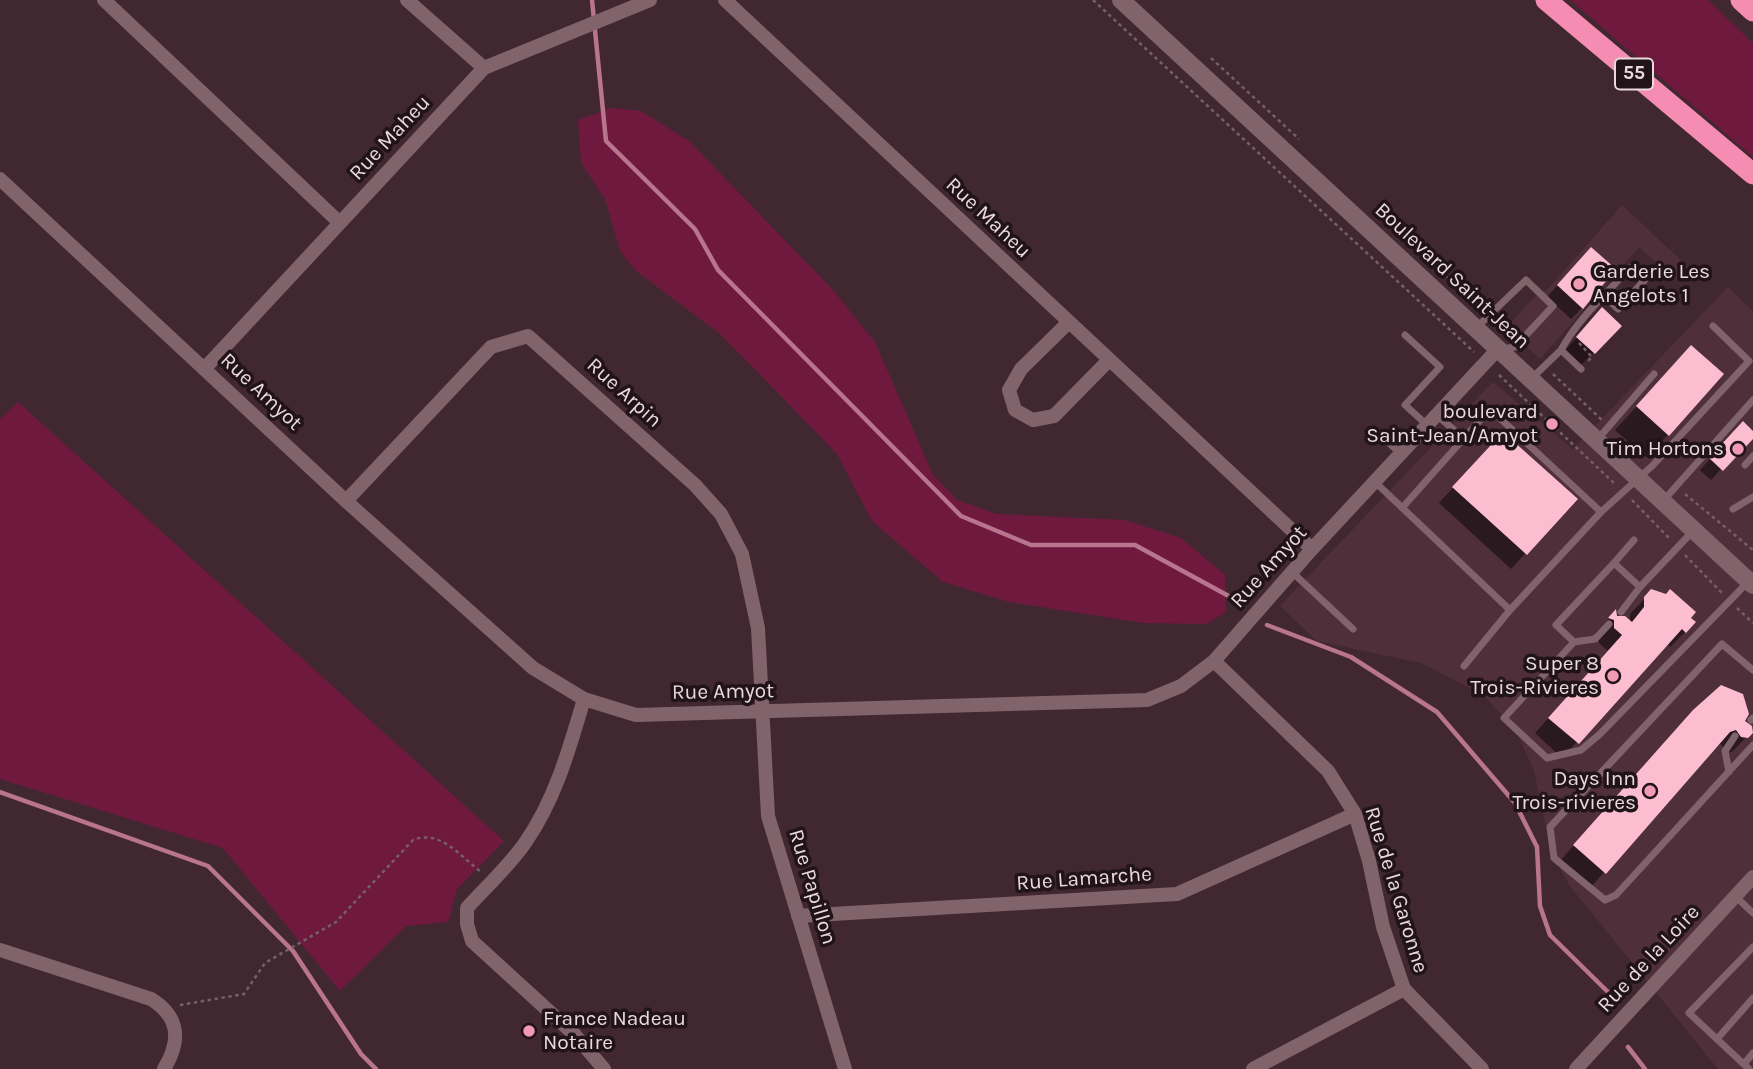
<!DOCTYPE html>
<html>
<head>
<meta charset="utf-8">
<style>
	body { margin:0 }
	canvas { display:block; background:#412730 }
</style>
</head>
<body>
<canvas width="1753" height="1069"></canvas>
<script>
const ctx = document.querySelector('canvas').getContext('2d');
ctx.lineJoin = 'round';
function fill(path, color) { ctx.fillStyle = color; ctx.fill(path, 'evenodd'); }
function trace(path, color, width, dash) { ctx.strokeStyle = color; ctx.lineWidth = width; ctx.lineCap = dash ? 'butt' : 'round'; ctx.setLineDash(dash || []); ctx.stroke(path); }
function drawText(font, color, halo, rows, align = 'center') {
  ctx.font = font + ' Karla,sans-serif'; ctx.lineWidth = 7; ctx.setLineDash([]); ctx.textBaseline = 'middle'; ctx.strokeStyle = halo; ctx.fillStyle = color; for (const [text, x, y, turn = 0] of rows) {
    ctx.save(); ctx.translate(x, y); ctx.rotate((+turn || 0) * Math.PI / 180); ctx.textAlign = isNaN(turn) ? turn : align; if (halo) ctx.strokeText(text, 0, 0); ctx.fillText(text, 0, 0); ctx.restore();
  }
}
fill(new Path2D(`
	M1622 205 1687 266 1675 280 1639 247 1540 359 1506 328 1533 298 1548 289Z
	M1728 287 1753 311V1069H1718L1570 886 1551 852 1534 770 1514 727 1482 694 1421 663 1317 641 1280 606 1493 382 1573 449Z`), '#4f2f3a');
fill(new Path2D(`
	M1570 0H1708L1753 43V157Z
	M612 108 641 111 689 141 832 289 875 342 933 475 957 500 997 514 1125 520 1181 538 1225 575 1226 612 1206 624 1144 623 1009 602 943 582 872 521 837 454 775 390 720 334 636 271 620 251 605 199 581 163 578 120Z
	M18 402 504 841 457 889 448 922 406 926 340 991 223 848 0 779V419Z`), '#6f193f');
fill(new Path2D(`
	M1580 260 1582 308 1571 319 1547 297Z
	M1602 309 1619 326 1578 368 1563 353Z
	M1691 347 1668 435 1646 457 1615 430Z
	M1753 433 1711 480 1700 470 1732 434Z
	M1488 449 1575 499 1511 569 1439 503Z
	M1652 591 1685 632 1670 647 1667 643 1562 758 1535 733 1608 651 1599 643V635L1595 633 1614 613 1615 618 1630 623V614Z
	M1743 723 1752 731 1732 752 1726 751 1721 744 1716 746 1590 888 1560 861 1678 728Z`), '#0007');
trace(new Path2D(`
	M592 0 606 141 695 229 718 270 961 516 1031 545H1135L1236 600
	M1267 625 1351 657 1437 712 1515 803 1537 847 1540 906 1550 935 1608 992
	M0 792 208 866 293 951 361 1054 376 1069
	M1628 1047 1645 1069`), '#b9748e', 4.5);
fill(new Path2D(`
	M1591 247 1616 269 1583 309 1557 285Z
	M1602 307 1622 326 1595 354 1576 337Z
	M1691 345 1724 374 1669 436 1636 406Z
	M1743 421 1753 431V439L1723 471 1709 458Z
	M1503 432 1578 499 1527 555 1452 487Z
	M1651 589 1666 594 1670 589 1696 612 1691 618 1696 622 1686 633 1682 629 1579 744 1548 718 1622 635 1614 628V620L1608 618 1616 609 1617 616H1625L1632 622 1644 607V597Z
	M1721 685 1743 694 1749 714 1745 721 1752 726 1753 733 1748 738 1741 737 1736 730 1730 732 1606 874 1573 845 1693 710Z`), '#fcbdd0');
trace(new Path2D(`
	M1093 0 1474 352
	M1211 58 1299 139
	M1401 234 1481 308
	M1496 322 1509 334
	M1579 343 1592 357 1588 361
	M1553 374 1602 420
	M1499 375 1614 483
	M1685 494 1753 550
	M1632 500 1671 540
	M1685 555 1722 593
	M1737 608 1753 623
	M180 1005 244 994 265 963 336 922 413 840C440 829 460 856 481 872`), '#765f67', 2.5, [3.5, 3.5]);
trace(new Path2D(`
	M1476 328 1526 280 1553 306 1515 347 1502 349
	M1405 335 1440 367 1405 405 1427 425
	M1561 350C1578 319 1606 294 1630 268L1644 281 1618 309 1604 296
	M1531 379 1561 350 1581 369
	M1438 416 1463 438
	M1379 434 1402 455
	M1597 440 1654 374
	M1745 465 1753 456
	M1375 482 1510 610 1601 512 1490 409 1402 508
	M1663 501 1753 400
	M1733 509 1753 497
	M1601 512 1652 466 1749 361 1713 326
	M1693 531 1640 587 1614 563 1556 625 1574 642 1504 718 1547 758 1581 750 1600 734 1748 582
	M1614 563 1634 540
	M1292 572 1353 629
	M1621 612 1640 587
	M1574 642 1595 639 1609 624
	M1464 666 1510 610
	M1753 670 1722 644 1550 827 1554 858 1605 900 1616 895 1753 745
	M1751 720 1753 718
	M1729 772 1725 751 1735 736
	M1735 896 1753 913
	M1717 1039 1753 998
	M1744 1064 1753 1053
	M1749 1069 1689 1013 1753 947`), '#81636c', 7);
trace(new Path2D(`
	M104 0 340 223
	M407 0 484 68
	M725 0 1312 549
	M0 179 346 501 533 668 584 699 636 715 1147 700 1181 686 1214 661 1312 549 1498 349
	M1068 323 1021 369 1009 390 1015 410 1033 420 1054 416 1109 360
	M205 368 484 68 650 0
	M346 501 491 347 528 336 695 485 721 514 742 554 758 628 768 816 845 1069
	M1214 661 1328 771 1355 814 1369 861 1383 927 1404 989 1482 1069
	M584 699C569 750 555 800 525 843 509 866 486 887 467 908V924L472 941 575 1035 604 1069
	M798 916 1177 894 1355 814
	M0 950 151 999C180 1017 181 1041 164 1069
	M1253 1069 1404 989
	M1576 1069 1753 877`), '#81636c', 14);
trace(new Path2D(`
	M1121 0 1753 585`), '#81636c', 18);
trace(new Path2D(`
	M1546 0 1753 174
	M1741 0 1753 11`), '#f58cb1', 21);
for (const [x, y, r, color] of [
	[1579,284,7,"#f09ab6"],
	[1552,424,7,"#f09ab6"],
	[1738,449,7,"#f09ab6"],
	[1613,676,7,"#f09ab6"],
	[1650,791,7,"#f09ab6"],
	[529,1031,7,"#f09ab6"]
]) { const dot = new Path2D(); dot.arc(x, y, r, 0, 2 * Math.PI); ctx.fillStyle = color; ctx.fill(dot); trace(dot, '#201418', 2.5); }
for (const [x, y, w] of [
	[1634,74,38]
]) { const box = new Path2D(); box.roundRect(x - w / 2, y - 15.5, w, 31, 5); ctx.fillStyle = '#201418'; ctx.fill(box); trace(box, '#ead9de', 2); }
drawText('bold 19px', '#ead9de', null, [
	["55",1634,74]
]);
drawText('21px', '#ead9de', '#201418', [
	["Rue Maheu",390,138,-47],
	["Rue Maheu",988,218,43],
	["Boulevard Saint-Jean",1452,276,43],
	["Rue Amyot",261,392,43],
	["Rue Arpin",624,393,42],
	["Rue Amyot",1269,567,-48],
	["Rue Amyot",723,692,-1],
	["Rue Lamarche",1084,879,-4],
	["Rue Papillon",812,887,73],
	["Rue de la Garonne",1396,890,73],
	["Rue de la Loire",1649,959,-47]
]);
drawText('21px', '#ead9de', '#201418', [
	["Garderie Les",1593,272,"left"],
	["Angelots 1",1593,296,"left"],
	["boulevard",1538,412],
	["Saint-Jean/Amyot",1538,436],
	["Tim Hortons",1724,449],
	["Super 8",1599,664],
	["Trois-Rivieres",1599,688],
	["Days Inn",1636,779],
	["Trois-rivieres",1636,803],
	["France Nadeau",543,1019,"left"],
	["Notaire",543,1043,"left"]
], 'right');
</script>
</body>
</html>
